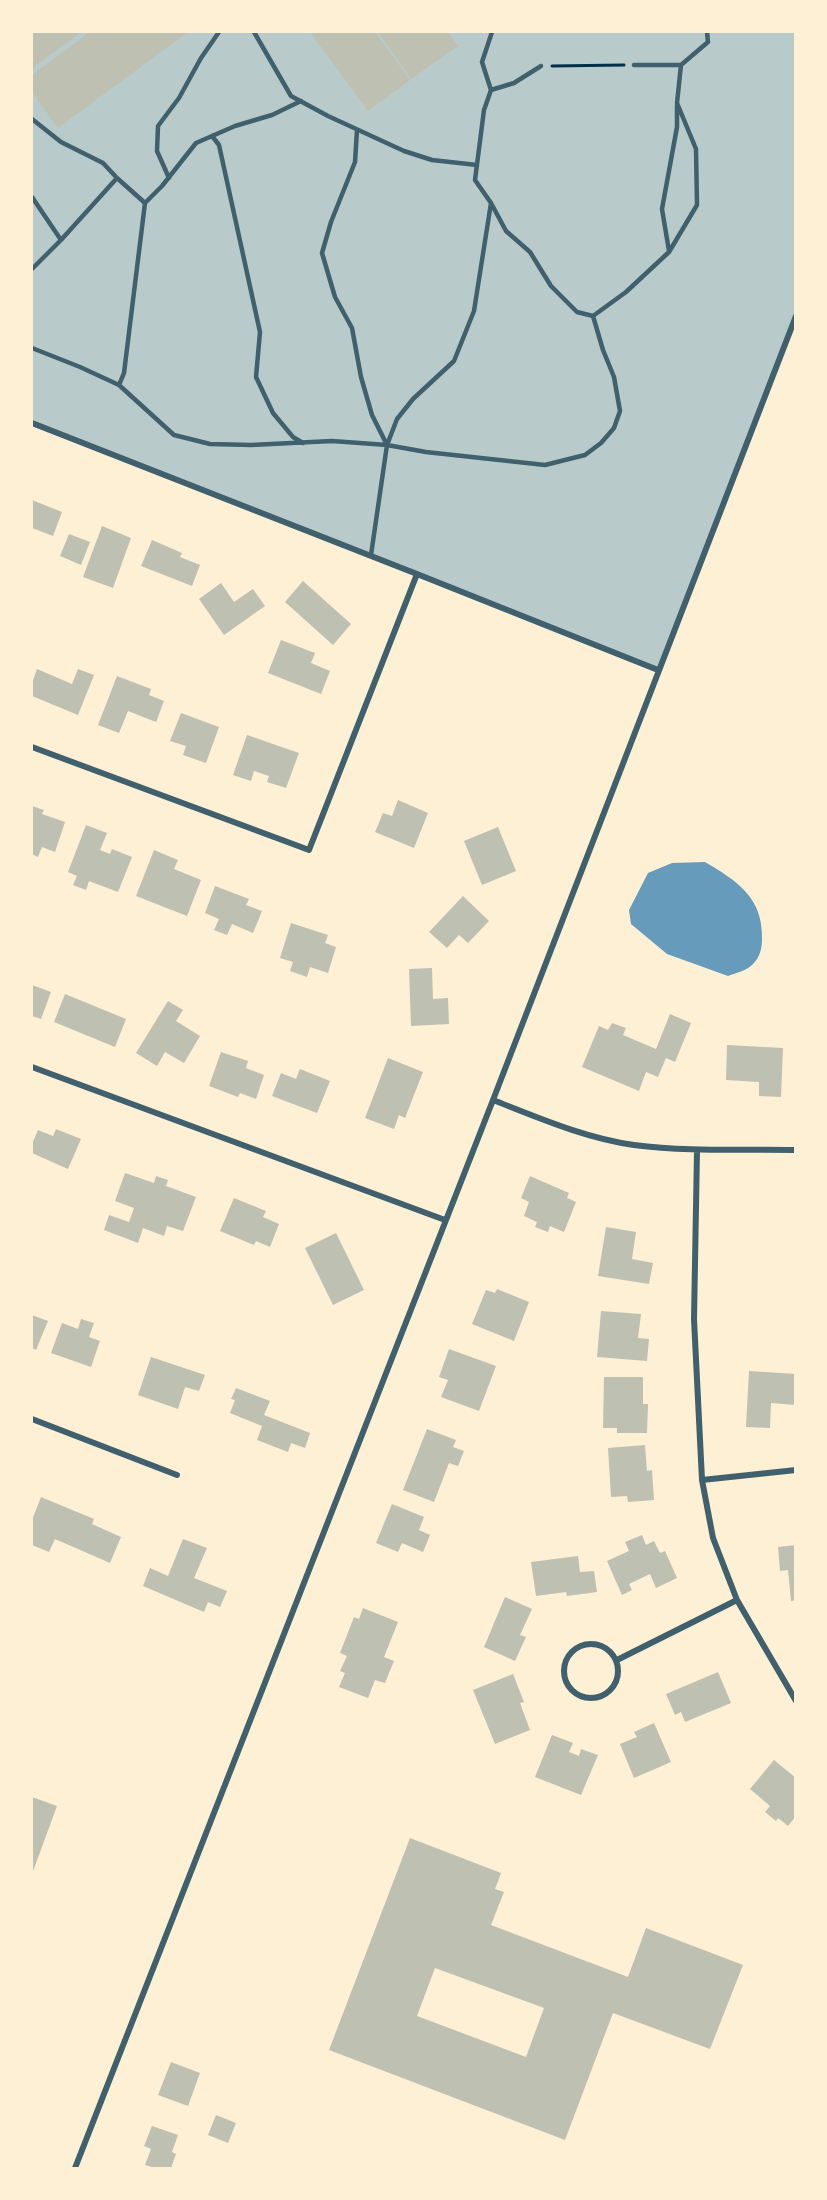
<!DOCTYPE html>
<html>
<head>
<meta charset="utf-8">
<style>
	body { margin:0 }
	#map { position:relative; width:827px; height:2200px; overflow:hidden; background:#fdf0d5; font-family:"Nunito Sans",sans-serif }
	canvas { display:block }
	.frame { position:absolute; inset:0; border:33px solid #fdf0d5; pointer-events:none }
</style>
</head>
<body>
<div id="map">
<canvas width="827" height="2200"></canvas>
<div class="frame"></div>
</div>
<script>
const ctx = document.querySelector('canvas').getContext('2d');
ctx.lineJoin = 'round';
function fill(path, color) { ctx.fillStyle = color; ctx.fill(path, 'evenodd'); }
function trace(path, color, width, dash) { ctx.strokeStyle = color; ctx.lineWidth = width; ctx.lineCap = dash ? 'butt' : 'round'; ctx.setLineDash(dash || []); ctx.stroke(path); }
fill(new Path2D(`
	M32 32H795V318L661 670 32 426Z`), '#b9caca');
fill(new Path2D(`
	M705 862C737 881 763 897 762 939 762 948 760 957 753 964 748 970 736 973 728 976L667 954 631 924 629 910 648 873 672 863Z`), '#669bbc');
fill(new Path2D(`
	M32 32H81L32 68Z
	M90 32H188L58 128 32 92V75Z
	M310 32H375L410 80 368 111Z
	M378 32H448L458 46 411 79Z
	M32 500 62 512 53 536 32 528Z
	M102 526 131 538 113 588 83 577Z
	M69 534 90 542 81 565 60 556Z
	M152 540 182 553 180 557 200 565 192 586 141 566Z
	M303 581 351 624 333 645 285 602Z
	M221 583 234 602 253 589 265 606 224 635 199 599Z
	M281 640 315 653 311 663 330 671 321 694 268 673Z
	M37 669 72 684 78 669 94 675 78 715 32 696V683Z
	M117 676 151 689 149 695 164 701 156 722 128 711 119 733 98 725Z
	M181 713 219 727 206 763 183 755 186 746 170 741Z
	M247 735 299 753 286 788 267 782 269 776 254 771 251 781 233 775Z
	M398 800 428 813 414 848 375 832 383 813 392 816Z
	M32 806 44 810 42 814 65 822 55 852 42 847 38 857 32 854Z
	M86 825 107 833 100 850 110 854 112 849 132 857 118 892 89 881 86 890 73 885 77 876 68 872Z
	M498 827 516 871 482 885 464 841Z
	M154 850 178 860 174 869 201 880 187 916 136 896Z
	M215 886 249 899 246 905 262 911 253 933 232 924 227 935 214 930 219 919 205 913Z
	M463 896 489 921 468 943 459 935 447 948 429 932Z
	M291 923 328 935 325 943 336 947 328 973 310 967 307 977 290 971 293 962 280 958Z
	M432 968 433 999 448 998 449 1024 411 1026 409 969Z
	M32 985 51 992 41 1019 32 1016Z
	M65 994 126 1019 115 1047 54 1022Z
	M168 1001 183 1010 176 1021 200 1036 184 1063 165 1052 157 1066 136 1053Z
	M670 1014 691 1023 675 1062 666 1058 658 1077 646 1072 639 1091 582 1067 599 1026 608 1030 612 1023 626 1028 623 1035 656 1049Z
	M727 1045 783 1048 781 1097 759 1096V1082L726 1080Z
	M221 1052 248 1061 246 1068 264 1075 256 1099 240 1093 238 1097 209 1086Z
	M388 1058 423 1072 405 1118 399 1115 394 1129 365 1118Z
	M300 1069 330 1081 317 1113 272 1096 281 1073 296 1079Z
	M56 1129 81 1139 68 1169 32 1153V1144L38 1130 53 1136Z
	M125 1173 154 1183 156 1176 168 1180 166 1186 196 1197 183 1231 167 1226 164 1236 143 1228 138 1243 104 1230 109 1215 129 1222 134 1208 115 1201Z
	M530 1176 569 1193 567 1198 576 1202 564 1232 550 1226 548 1232 535 1227 537 1222 524 1216 529 1202 521 1198Z
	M234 1198 266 1211 263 1217 279 1224 270 1247 256 1241 254 1245 220 1231Z
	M606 1227 636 1232 632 1259 653 1263 649 1284 598 1276Z
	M336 1233 364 1290 333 1305 305 1248Z
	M497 1289 529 1302 514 1341 472 1324 486 1290 495 1293Z
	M601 1311 641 1314 638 1338 649 1339 647 1361 597 1357Z
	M32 1315 48 1321 36 1350 32 1348Z
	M81 1319 94 1323 89 1337 100 1341 91 1367 51 1353 62 1323 78 1329Z
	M449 1349 496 1366 479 1411 441 1397 448 1380 439 1377Z
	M151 1357 205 1375 199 1391 185 1387 178 1409 138 1395Z
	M749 1371 796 1374V1405L771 1403 770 1428 746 1427Z
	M604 1377H643V1404H648L647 1433H617V1428H603Z
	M236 1388 270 1401 264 1415 310 1433 305 1448 291 1443 288 1452 257 1440 262 1426 230 1413 235 1400 231 1399Z
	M427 1429 456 1440 453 1447 464 1451 458 1466 449 1463 434 1502 403 1490Z
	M645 1445 647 1471 652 1470 654 1500 628 1502 627 1496 611 1497 608 1448Z
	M41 1497 94 1519 92 1524 121 1537 110 1563 55 1539 49 1552 32 1545V1520Z
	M392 1504 424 1517 419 1530 430 1535 423 1552 402 1543 398 1552 376 1543Z
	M642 1535 646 1545 654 1541 660 1553 665 1551 677 1578 656 1588 650 1574 629 1584 632 1590 622 1595 607 1561 629 1551 625 1542Z
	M183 1539 207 1548 194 1578 227 1591 220 1607 208 1602 204 1612 143 1586 150 1568 168 1576Z
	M796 1545V1600L791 1601 788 1570 780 1571 778 1547Z
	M578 1556 580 1572 594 1571 597 1592 567 1596 566 1592 536 1596 531 1562Z
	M505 1597 532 1609 520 1635 526 1637 515 1661 484 1647Z
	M363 1608 398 1622 384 1657 394 1661 385 1683 375 1680 368 1698 339 1687 345 1673 340 1671 347 1656 340 1653 354 1617 359 1619Z
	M718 1672 731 1703 685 1722 681 1712 675 1715 666 1694Z
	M513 1674 524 1702 520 1703 530 1730 495 1744 473 1690Z
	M654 1723 671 1762 634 1778 620 1744 637 1737 634 1732Z
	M552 1735 573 1743 569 1752 579 1756 581 1749 598 1755 581 1795 535 1777Z
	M774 1760 796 1778V1816L788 1826 778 1818 776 1821 765 1812 770 1806 750 1789Z
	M32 1797 57 1806 32 1874Z
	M410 1838 501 1873 495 1889 504 1892 491 1925 628 1977 646 1928 743 1965 710 2049 613 2013 565 2140 329 2050ZM435 1968 544 2008 526 2057 417 2016Z
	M171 2062 200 2073 188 2106 158 2095Z
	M216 2115 236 2123 228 2143 208 2135Z
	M152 2126 178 2135 172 2152 176 2154 171 2168H155L145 2165 151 2149 144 2146Z`), '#bec0b2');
trace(new Path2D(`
	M552 66 624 65`), '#003049', 3);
trace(new Path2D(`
	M254 32 291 96 328 116 404 151 432 160 477 165
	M634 65H681
	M541 66 514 83 491 90 484 110 475 180 491 203 506 231 530 252 551 286 577 312 593 316
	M491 90 482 62 492 32
	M32 119 61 142 103 163 117 178
	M357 130 355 162 331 222 322 253 335 297 352 328 361 377 372 415 387 445
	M212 136 219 145 260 332 256 377 273 413 293 437 303 443
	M169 178 157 151 158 126 179 98 201 58 219 32
	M32 197 61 240 32 269
	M145 203 162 186 196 143 235 126 272 115 301 101
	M61 240 117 178 145 203 124 373 119 385
	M669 251 662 209 677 127V105
	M32 348 80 367 119 385 174 435 210 444 251 445 332 441 387 445 426 452 545 465 585 455 601 443 614 428 620 411 614 377 603 350 593 316 626 292 669 252 697 205 696 149 677 103 681 65 708 42 707 32
	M371 555 387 445 397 419 413 399 454 361 474 311 491 203`), '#3f606c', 4.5);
trace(new Path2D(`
	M32 423 417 574 658 670
	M32 747 309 850 417 574
	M32 1067 445 1220
	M493 1100C539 1118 585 1138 634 1145 688 1152 741 1149 796 1150
	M697 1151 694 1319 702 1480 713 1538 737 1600 796 1701
	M32 1419 177 1475
	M702 1480 796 1470
	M564 1671a27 27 0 1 1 54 0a27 27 0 1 1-54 0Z
	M617 1660 737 1600
	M75 2168 493 1100 796 316`), '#3f606c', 6);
</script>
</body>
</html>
